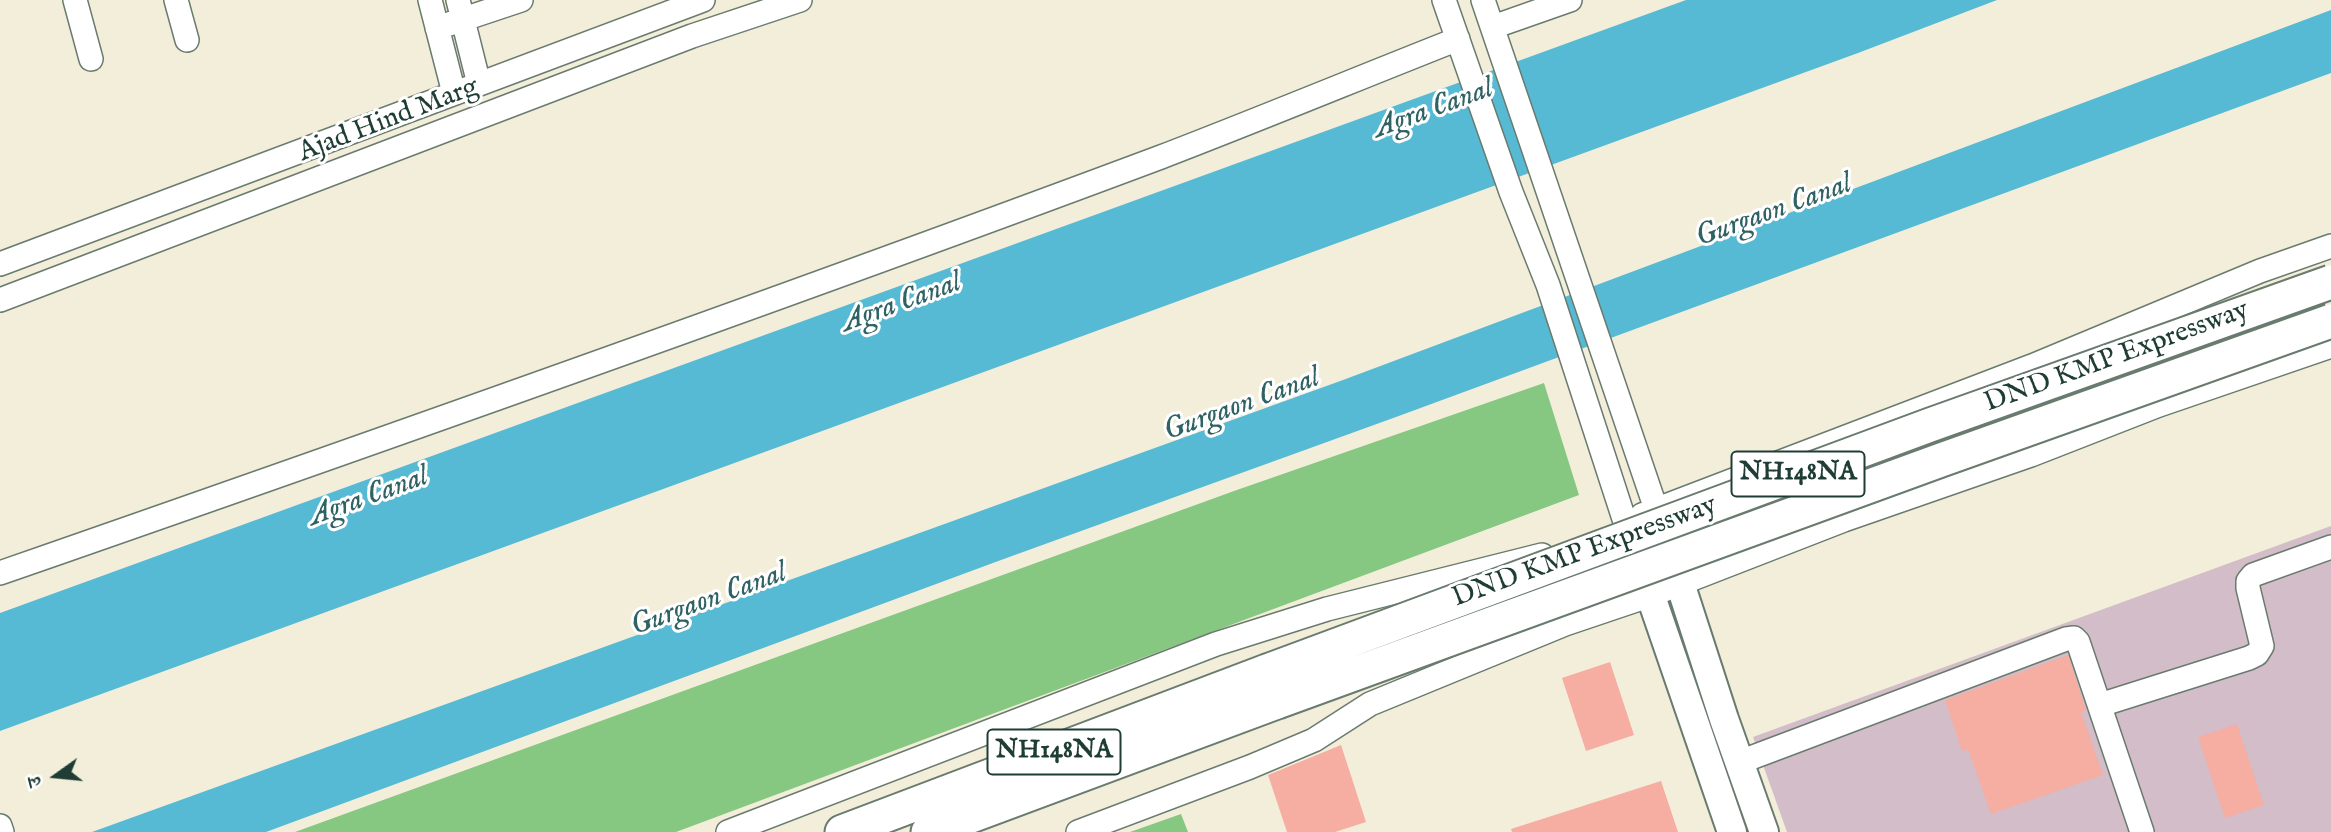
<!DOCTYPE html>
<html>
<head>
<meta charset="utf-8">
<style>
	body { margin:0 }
	#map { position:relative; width:2331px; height:832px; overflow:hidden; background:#f2eeda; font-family:"IM FELL English","Noto Serif Devanagari",serif }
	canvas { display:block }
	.north { position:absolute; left:21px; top:741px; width:70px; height:70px; -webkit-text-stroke:5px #fff; paint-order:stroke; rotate:255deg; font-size:19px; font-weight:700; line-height:28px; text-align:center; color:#1f3d34 }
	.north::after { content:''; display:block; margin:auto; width:24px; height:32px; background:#1f3d34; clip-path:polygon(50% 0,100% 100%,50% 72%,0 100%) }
</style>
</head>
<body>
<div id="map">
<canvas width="2331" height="832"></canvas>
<div class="north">उ</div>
</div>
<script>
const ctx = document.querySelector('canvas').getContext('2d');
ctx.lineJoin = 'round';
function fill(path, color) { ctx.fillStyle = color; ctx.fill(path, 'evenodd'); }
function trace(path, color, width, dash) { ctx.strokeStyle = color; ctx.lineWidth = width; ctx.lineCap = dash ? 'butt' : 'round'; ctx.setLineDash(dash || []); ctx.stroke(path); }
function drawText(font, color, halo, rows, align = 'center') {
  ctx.font = font + ' "IM FELL English",serif'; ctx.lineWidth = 6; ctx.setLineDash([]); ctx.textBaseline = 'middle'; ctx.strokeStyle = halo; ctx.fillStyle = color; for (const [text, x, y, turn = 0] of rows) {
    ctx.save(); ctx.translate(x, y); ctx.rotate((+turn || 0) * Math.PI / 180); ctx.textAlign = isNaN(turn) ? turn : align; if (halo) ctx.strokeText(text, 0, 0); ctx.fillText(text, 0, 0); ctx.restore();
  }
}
fill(new Path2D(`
	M2331 526V832H1787L1753 737Z`), '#d2bdc8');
fill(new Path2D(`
	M1544 383 1579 495 676 832H295L1234 491Z
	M1181 814 1188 832H1130Z`), '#86c881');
fill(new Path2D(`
	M1686 0H1997L1858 53 0 731V613Z
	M2331 10V73L1396 417 1001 560 266 832H92L1343 380Z`), '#56bad5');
fill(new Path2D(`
	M2068 655 2086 710 2081 712 2103 775 1991 814 1968 749 1962 751 1945 700Z
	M1610 662 1634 735 1586 751 1562 678Z
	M2237 724 2264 805 2225 818 2198 737Z
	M1341 745 1366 822 1335 832H1287L1268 775Z
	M1661 781 1678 832H1512L1511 829Z`), '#f6ada2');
const minor = new Path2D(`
	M75 0 91 59
	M176 0 187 40
	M430 0 454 93
	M458 0 479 84
	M1444 0 1511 192 1548 285 1625 522
	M1483 0 1656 509
	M1493 27 1570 0
	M437 28 521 0
	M0 264 703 0
	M0 300 692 36 800 0
	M1642 515 2032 366 2260 271 2331 246
	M0 573C388 438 776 301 1161 157 1260 119 1359 78 1458 39
	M2100 705 2249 658 2257 654 2262 646 2248 588V581L2253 575 2331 547
	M1740 762 2066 639 2074 638 2078 642 2142 832
	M0 826 2 832
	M728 832 1216 644 1327 609 1542 555
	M1078 832 1250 767 1314 740 1370 704 1565 624 1651 595 1844 520 2031 455 2159 405 2331 346`);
const major = new Path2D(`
	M1656 509 1724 719 1764 832
	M1635 550 1732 832`);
const highway = new Path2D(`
	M842 832 1267 671
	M928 832 1277 702`);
trace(minor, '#697b6e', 26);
trace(major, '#697b6e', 32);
trace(highway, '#697b6e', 37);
trace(minor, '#fff', 23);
trace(major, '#fff', 28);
trace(highway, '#fff', 33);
const highwayBridge = new Path2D(`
	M1267 671 1930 425 2331 282
	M1277 702 1941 460 2331 321`);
trace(highwayBridge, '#697b6e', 37, []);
trace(highwayBridge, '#fff', 33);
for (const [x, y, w] of [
	[1798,474,133],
	[1054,752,133]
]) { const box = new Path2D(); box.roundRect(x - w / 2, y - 22.5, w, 45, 5); ctx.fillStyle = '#fff'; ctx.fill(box); trace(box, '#1f3d34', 2); }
drawText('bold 26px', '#1f3d34', null, [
	["NH148NA",1798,474],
	["NH148NA",1054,752]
]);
drawText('28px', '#1f3d34', '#fff', [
	["Ajad Hind Marg",389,121,-21],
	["DND KMP Expressway",2117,358,-20],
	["DND KMP Expressway",1585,553,-20]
]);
drawText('italic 30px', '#306264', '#fff', [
	["Agra Canal",1434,110,-20],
	["Gurgaon Canal",1774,212,-20],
	["Agra Canal",902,304,-20],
	["Gurgaon Canal",1242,406,-20],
	["Agra Canal",369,498,-20],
	["Gurgaon Canal",709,601,-20]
]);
</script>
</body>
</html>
